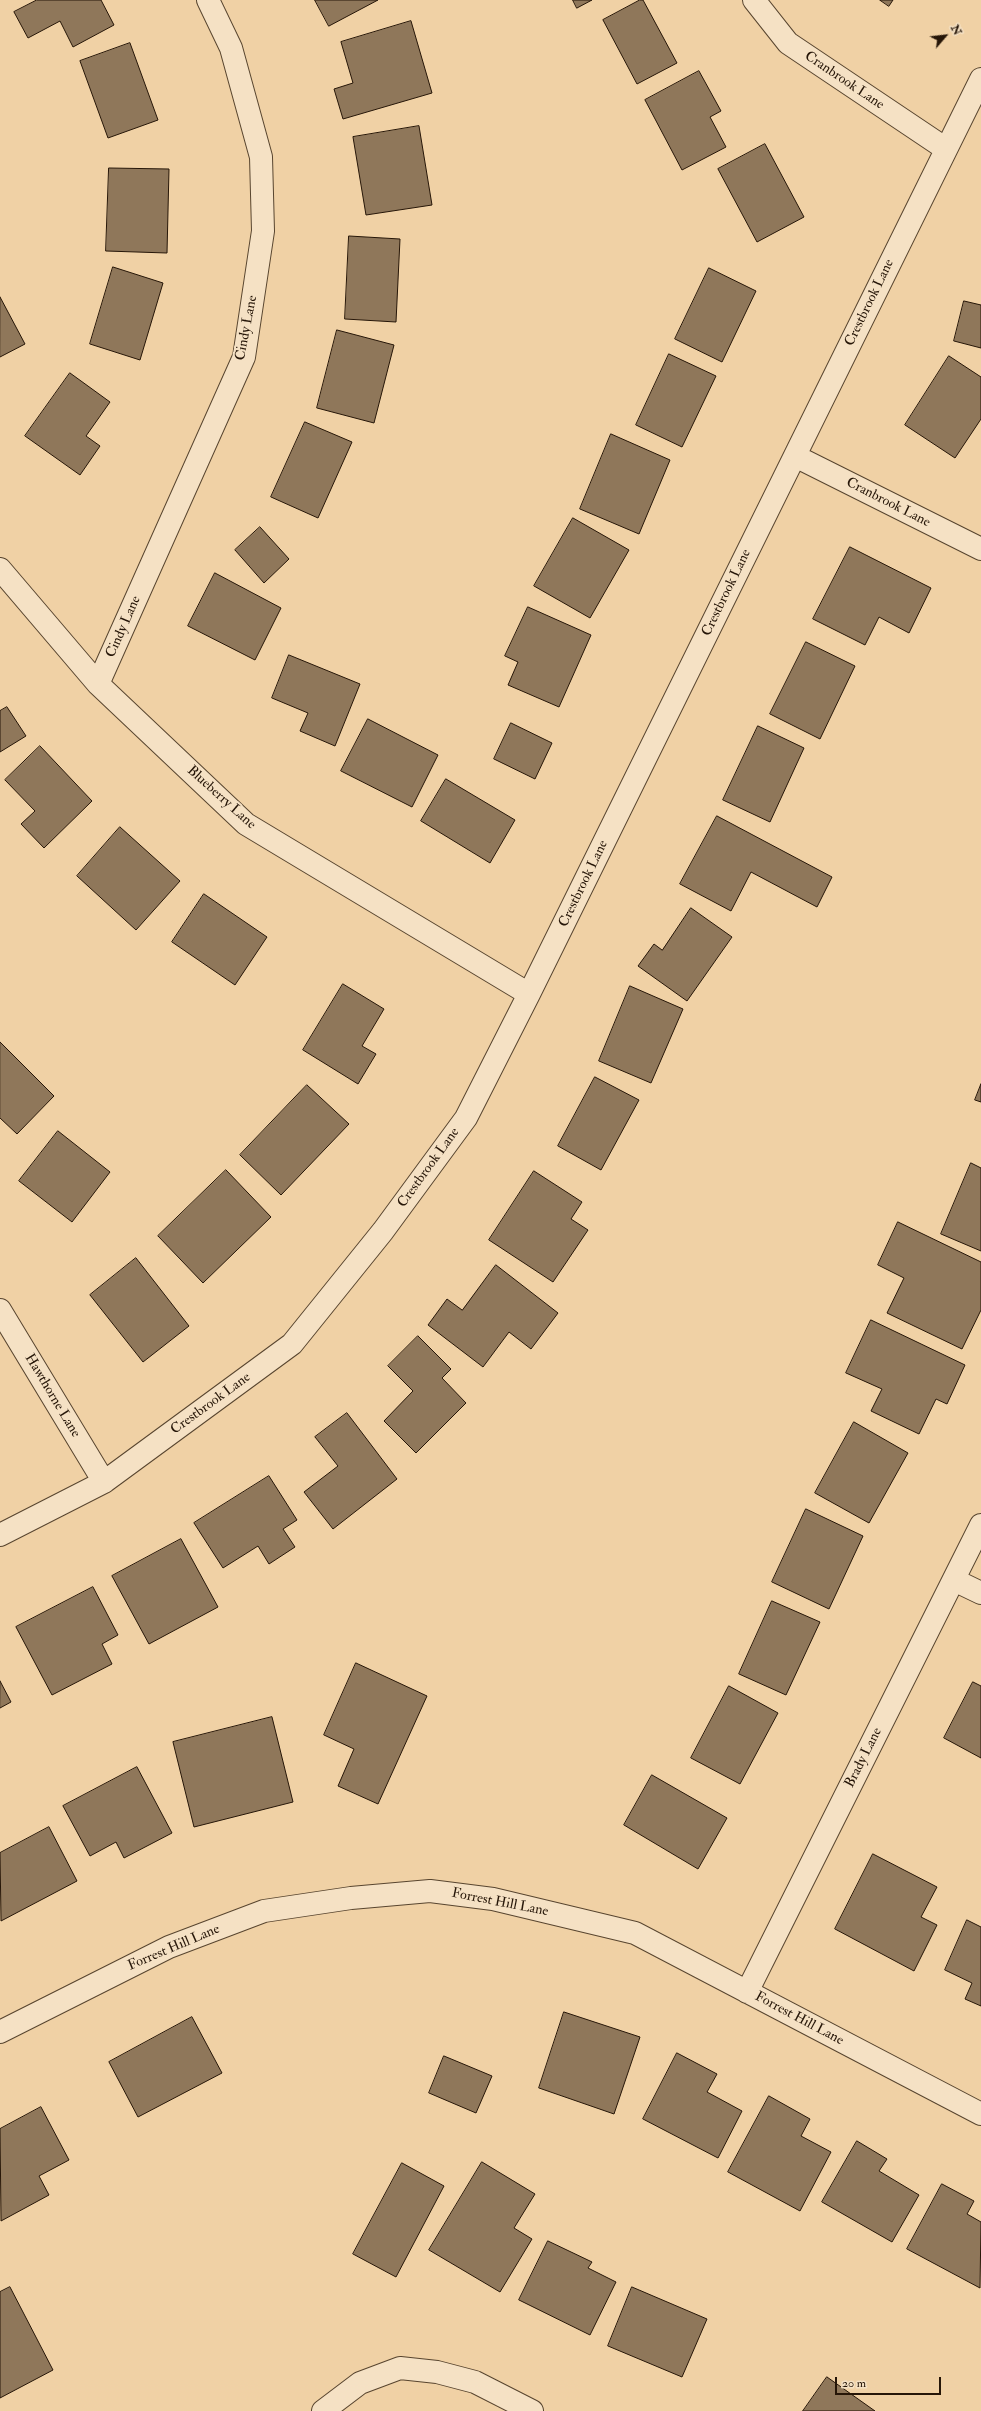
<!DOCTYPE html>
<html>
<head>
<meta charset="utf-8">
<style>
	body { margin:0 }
	#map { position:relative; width:981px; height:2411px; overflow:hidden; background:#f0d1a5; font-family:"IM FELL Double Pica",serif }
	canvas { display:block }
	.north { position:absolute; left:925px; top:16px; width:40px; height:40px; -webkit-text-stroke:3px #f5e1c4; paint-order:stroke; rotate:62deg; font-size:11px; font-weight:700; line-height:16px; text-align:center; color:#261608 }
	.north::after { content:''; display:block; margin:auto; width:14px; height:18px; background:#261608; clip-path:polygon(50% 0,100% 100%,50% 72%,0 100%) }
	.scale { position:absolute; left:835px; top:2377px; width:106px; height:18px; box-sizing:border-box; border:2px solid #261608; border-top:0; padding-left:5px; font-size:12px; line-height:14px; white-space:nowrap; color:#261608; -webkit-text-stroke:3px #f5e1c4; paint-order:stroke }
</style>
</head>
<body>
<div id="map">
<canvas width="981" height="2411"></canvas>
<div class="north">N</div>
<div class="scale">20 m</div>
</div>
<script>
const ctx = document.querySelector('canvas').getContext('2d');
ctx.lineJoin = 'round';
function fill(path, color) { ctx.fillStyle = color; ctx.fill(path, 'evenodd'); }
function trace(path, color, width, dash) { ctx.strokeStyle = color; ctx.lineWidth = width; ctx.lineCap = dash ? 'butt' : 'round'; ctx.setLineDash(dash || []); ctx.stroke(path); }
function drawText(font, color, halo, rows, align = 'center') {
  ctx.font = font + ' "IM FELL Double Pica",serif'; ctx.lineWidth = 4; ctx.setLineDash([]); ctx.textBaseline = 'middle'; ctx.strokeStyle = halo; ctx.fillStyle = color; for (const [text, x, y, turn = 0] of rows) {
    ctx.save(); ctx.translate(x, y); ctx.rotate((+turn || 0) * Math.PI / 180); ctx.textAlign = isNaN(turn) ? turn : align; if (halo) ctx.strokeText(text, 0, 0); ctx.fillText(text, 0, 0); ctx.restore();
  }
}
const building = new Path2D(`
	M37 0H101L114 25 73 47 60 21 28 38 14 12Z
	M315 0H378L329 26Z
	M573 0H592L577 8Z
	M640 0H643L677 63 637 84 603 20Z
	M880 0H893L889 6Z
	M411 21 432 93 343 119 334 89 353 83 341 42Z
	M130 43 158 120 108 138 80 61Z
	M699 71 721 111 710 117 726 147 682 170 645 100Z
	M419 126 432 205 366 215 353 137Z
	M765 144 804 217 757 242 718 169Z
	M109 168 169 169 167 253 106 251Z
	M349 236 400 239 396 322 345 319Z
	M113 267 163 283 140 360 90 344Z
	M709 268 756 291 722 362 675 339Z
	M0 297 25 344 0 357Z
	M964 301 981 305V348L954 341Z
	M337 330 394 345 374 423 317 408Z
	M669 354 716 376 682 447 636 425Z
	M949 356 981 377V419L955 458 905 425Z
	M70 373 110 402 86 436 100 446 80 475 25 436Z
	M305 422 352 442 318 518 271 497Z
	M611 434 670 460 639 534 580 509Z
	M573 518 629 550 590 618 534 586Z
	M260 527 289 559 264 583 235 550Z
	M850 547 931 588 909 633 879 617 865 645 813 619Z
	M215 573 281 608 255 660 188 626Z
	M528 607 591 635 559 707 508 685 518 662 505 656Z
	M806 642 855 666 820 739 770 714Z
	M289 655 360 684 335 746 300 731 308 713 272 698Z
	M7 707 26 736 0 752V711Z
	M368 719 438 755 412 807 341 771Z
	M511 723 552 743 535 779 494 759Z
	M758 726 804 748 770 822 723 800Z
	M40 746 92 801 44 848 21 824 35 811 5 780Z
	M446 779 515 820 490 863 421 821Z
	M717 816 832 877 817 907 751 872 731 911 680 884Z
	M120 827 180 881 136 930 77 876Z
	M204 894 267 937 235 985 172 942Z
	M691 908 732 937 687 1001 638 966 654 944 662 950Z
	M343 984 384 1009 362 1046 376 1054 358 1084 303 1050Z
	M630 986 683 1009 651 1083 599 1061Z
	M0 1042 54 1096 17 1134 0 1118Z
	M595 1077 639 1100 601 1170 558 1146Z
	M981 1084V1102L975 1100Z
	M307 1085 349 1124 281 1195 240 1155Z
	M58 1131 110 1172 72 1222 19 1181Z
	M971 1163 981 1168V1251L941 1234Z
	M226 1170 271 1217 203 1283 158 1236Z
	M534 1171 582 1202 571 1219 588 1230 553 1282 489 1240Z
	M898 1222 981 1262V1310L962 1349 887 1313 904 1278 878 1265Z
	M136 1258 189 1326 143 1362 90 1295Z
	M496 1265 558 1313 531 1349 509 1332 483 1367 428 1325 447 1299 462 1310Z
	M871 1320 965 1365 947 1404 936 1399 919 1434 871 1411 882 1389 846 1373Z
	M418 1336 451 1369 442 1378 466 1403 416 1453 384 1421 413 1391 388 1366Z
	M347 1413 397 1479 333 1529 304 1492 338 1466 315 1437Z
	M854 1422 908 1453 869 1523 815 1493Z
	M269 1476 297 1520 283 1529 295 1547 269 1564 258 1546 223 1568 194 1523Z
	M806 1509 863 1536 829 1609 772 1582Z
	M181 1539 218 1607 149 1644 112 1576Z
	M93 1587 118 1635 102 1644 112 1664 52 1695 16 1627Z
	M772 1601 820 1622 786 1695 739 1674Z
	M356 1663 427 1696 378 1804 338 1786 354 1749 324 1735Z
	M0 1681 11 1702 0 1708Z
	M973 1682 981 1686V1758L944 1738Z
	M729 1686 778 1713 740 1784 691 1758Z
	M272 1717 293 1802 194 1827 173 1742Z
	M137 1767 172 1833 124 1858 116 1842 90 1856 63 1806Z
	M652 1775 727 1818 698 1869 624 1825Z
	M49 1827 77 1881 1 1921 0 1853Z
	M873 1854 937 1887 921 1917 937 1925 914 1971 835 1929Z
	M967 1920 981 1927V2006L965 1999 972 1983 945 1970Z
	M564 2012 640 2037 614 2114 539 2088Z
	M192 2017 222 2073 138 2117 109 2062Z
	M677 2053 717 2074 707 2092 742 2111 718 2158 643 2119Z
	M444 2056 492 2076 476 2113 429 2093Z
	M769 2096 810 2119 801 2136 831 2152 800 2211 728 2172Z
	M41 2107 69 2160 39 2176 49 2195 1 2221 0 2129Z
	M857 2141 887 2159 879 2171 919 2195 892 2242 822 2202Z
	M482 2162 535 2194 514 2228 532 2239 500 2292 429 2250Z
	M402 2163 444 2186 396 2277 353 2254Z
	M942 2184 974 2201 967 2214 981 2222 980 2288 907 2249Z
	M548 2241 592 2262 588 2268 616 2282 590 2335 519 2300Z
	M10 2287 53 2370 0 2398V2292Z
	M632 2287 707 2319 682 2377 608 2346Z
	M827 2377 875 2411H803Z`);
fill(building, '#8f775a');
trace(building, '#261608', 1);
const minor = new Path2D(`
	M754 0 788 43 946 149
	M795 456 981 549
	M0 569 98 684 246 824 529 994
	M98 684 244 357 263 231 261 157 231 48 208 0
	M0 1310 104 1482
	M0 1535 104 1482 292 1344 383 1231 466 1118 529 994 981 79
	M954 1580 981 1593
	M747 1992 981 1525
	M0 2032 169 1947 264 1911 351 1898 430 1891 493 1899 635 1933 981 2114
	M323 2411 360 2383 400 2368 437 2372 475 2382 532 2411`);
trace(minor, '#58452f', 24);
trace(minor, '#f5e1c4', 22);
drawText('14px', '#261608', '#f5e1c4', [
	["Cranbrook Lane",844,81,34],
	["Crestbrook Lane",870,303,-64],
	["Cindy Lane",247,328,-79],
	["Cranbrook Lane",888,503,27],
	["Crestbrook Lane",727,593,-64],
	["Cindy Lane",124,627,-66],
	["Blueberry Lane",221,798,42],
	["Crestbrook Lane",584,884,-64],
	["Crestbrook Lane",429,1168,-54],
	["Hawthorne Lane",52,1396,59],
	["Crestbrook Lane",211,1404,-36],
	["Brady Lane",864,1758,-63],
	["Forrest Hill Lane",500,1903,11],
	["Forrest Hill Lane",174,1948,-23],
	["Forrest Hill Lane",799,2019,28]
]);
</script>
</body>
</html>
